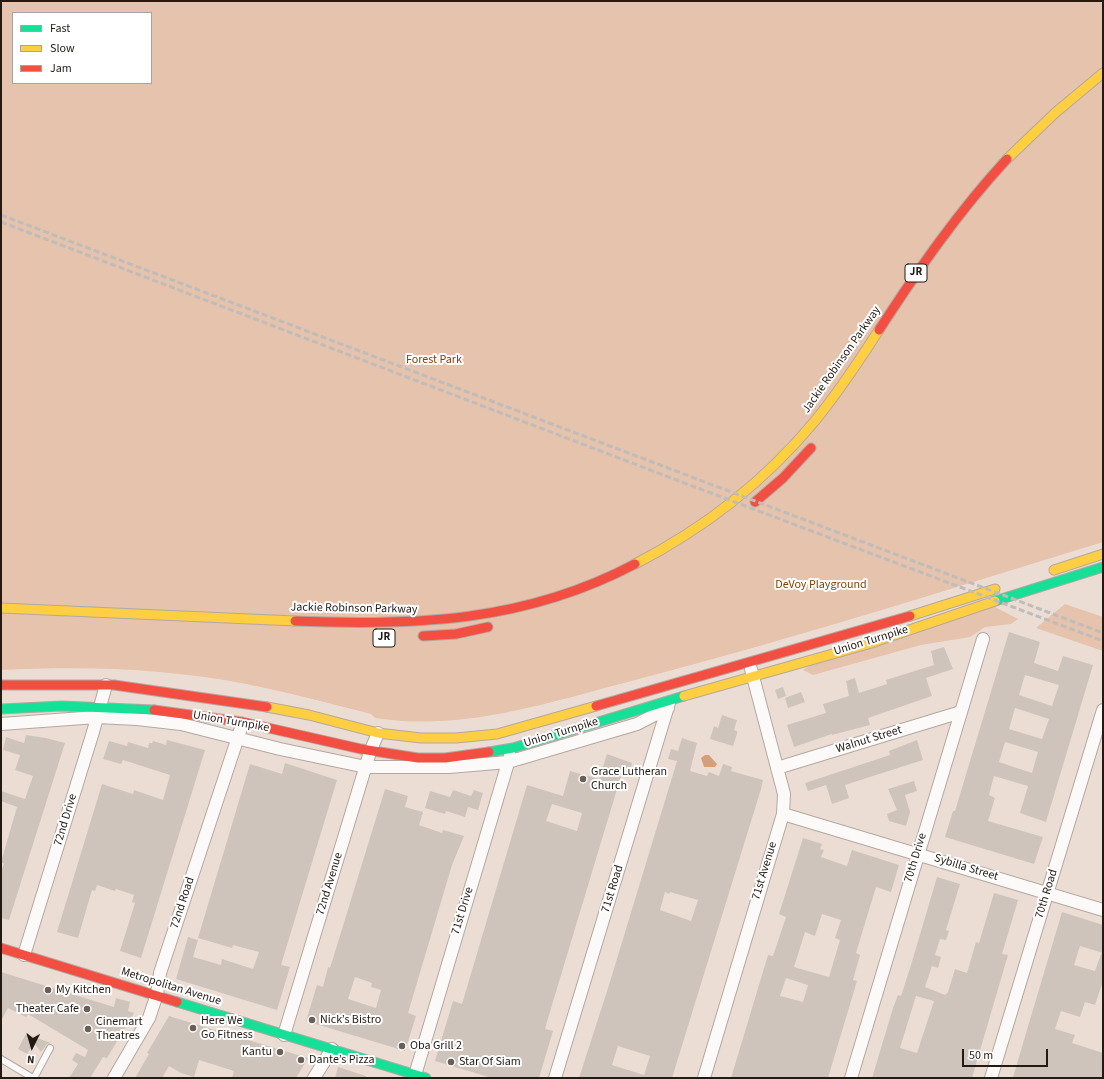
<!DOCTYPE html>
<html>
<head>
<meta charset="utf-8">
<style>
	body { margin:0 }
	#map { position:relative; width:1104px; height:1079px; overflow:hidden; background:#ecddd4; font-family:"Source Sans 3",sans-serif }
	canvas { display:block }
	.frame { position:absolute; inset:0; border:2px solid #241a14; pointer-events:none }
	.legend { position:absolute; left:12px; top:12px; width:140px; height:72px; box-sizing:border-box; background:#fff; border:1px solid #a7a3a1; margin:0; padding:5px 7px; list-style:none; font-size:12px; color:#241a14 }
	.legend li { display:flex; align-items:center; gap:8px; height:20px }
	.legend b { width:20px; border:1px solid #a7a3a1 }
	.north { position:absolute; left:12px; top:1027px; width:40px; height:40px; -webkit-text-stroke:3px #fff; paint-order:stroke; rotate:185deg; font-size:11px; font-weight:700; line-height:16px; text-align:center; color:#241a14 }
	.north::after { content:''; display:block; margin:auto; width:14px; height:18px; background:#241a14; clip-path:polygon(50% 0,100% 100%,50% 72%,0 100%) }
	.scale { position:absolute; left:962px; top:1049px; width:86px; height:18px; box-sizing:border-box; border:2px solid #241a14; border-top:0; padding-left:5px; font-size:12px; line-height:14px; white-space:nowrap; color:#241a14; -webkit-text-stroke:3px #fff; paint-order:stroke }
</style>
</head>
<body>
<div id="map">
<canvas width="1104" height="1079"></canvas>
<div class="frame"></div>
<ul class="legend">
<li><b style="height:5px;background:#16e098"></b>Fast</li>
<li><b style="height:5px;background:#ffcf43"></b>Slow</li>
<li><b style="height:5px;background:#f24e42"></b>Jam</li>
</ul>
<div class="north">N</div>
<div class="scale">50 m</div>
</div>
<script>
const ctx = document.querySelector('canvas').getContext('2d');
ctx.lineJoin = 'round';
function fill(path, color) { ctx.fillStyle = color; ctx.fill(path, 'evenodd'); }
function trace(path, color, width, dash) { ctx.strokeStyle = color; ctx.lineWidth = width; ctx.lineCap = dash ? 'butt' : 'round'; ctx.setLineDash(dash || []); ctx.stroke(path); }
function drawText(font, color, halo, rows, align = 'center') {
  ctx.font = font + ' "Source Sans 3",sans-serif'; ctx.lineWidth = 4; ctx.setLineDash([]); ctx.textBaseline = 'middle'; ctx.strokeStyle = halo; ctx.fillStyle = color; for (const [text, x, y, turn = 0] of rows) {
    ctx.save(); ctx.translate(x, y); ctx.rotate((+turn || 0) * Math.PI / 180); ctx.textAlign = isNaN(turn) ? turn : align; if (halo) ctx.strokeText(text, 0, 0); ctx.fillText(text, 0, 0); ctx.restore();
  }
}
fill(new Path2D(`
	M1 1H1103V542C947 590 792 639 635 680 550 702 463 732 375 718L371 714C328 703 284 691 241 683 162 668 81 666 1 670ZM13 13H151V83H13Z
	M1065 604 1103 617V651L1036 628Z
	M993 606 1018 619 1011 624 985 627 970 637 921 645 813 675 803 670 811 665Z`), '#e5c3ac');
fill(new Path2D(`
	M709 755 717 764 715 767H704L701 758 705 755Z`), '#d59f79');
fill(new Path2D(`
	M1009 632 1040 642 1034 663 1058 671 1063 656 1093 665 1046 822 1020 813 1028 786 994 776 989 795 995 798 988 821 1043 837 1034 864 945 837 953 811H955ZM1025 675 1059 685 1052 706 1019 695ZM1015 708 1049 719 1042 739 1009 729ZM1005 742 1038 752 1032 773 999 762Z
	M944 647 953 669 926 678 932 696 868 718 870 725 832 735V734L794 747 787 725 826 713 823 704 849 696 846 681 855 678 859 693 887 684 886 680 934 665 931 651Z
	M783 687 786 696 778 699 775 690Z
	M801 692 805 702 788 708 785 698Z
	M722 715 737 720 734 730 737 731V734L733 746 710 739 714 726 718 728Z
	M26 735 46 738 65 743 9 920 1 918V872L4 864 1 862 17 807 1 801V791L25 799 33 776 15 770 20 755 3 750 6 737 24 743Z
	M682 738 697 743 690 771 707 776 709 772 719 776 723 764 732 767 731 771 763 780 761 789 672 1078H579L609 985 677 761 668 759 671 749 678 751ZM665 892 669 894 670 892 698 900 691 921 660 910ZM618 1046 650 1056 644 1075 612 1065Z
	M167 740 205 750 141 958 120 951 135 903 132 902 134 895 116 889 115 891 97 885 95 891 92 890 78 938 57 932 102 784 133 794 134 790 163 800 170 775 123 760 121 764 103 759 109 741 127 746 128 742 148 748 149 743H152L153 741 166 745Z
	M917 740 923 760 845 785 849 798 832 804 826 785 808 791 805 783 890 755 889 751Z
	M607 754 632 763 628 778 621 776 552 1005 545 1029 553 1031 539 1078H492L435 1061 453 1001 462 1004 527 785 563 796 570 771 599 779ZM552 804 582 813 577 831 546 821Z
	M285 763 337 780 281 965 290 967 277 1010 176 979 188 937 198 940 193 957 221 965 222 959 253 969 259 952 233 945 232 948 198 938 250 764 282 774Z
	M914 781 917 791 905 795 910 812 906 826 889 821 887 814 897 810 888 789Z
	M385 789 408 796 405 807 423 812 419 825 442 833 443 830 464 836 452 865 408 1013 416 1016 405 1051 306 1021 317 985 323 987 328 967 330 968ZM355 977 372 983 371 987 381 990 376 1008 348 999Z
	M453 790 471 796 474 790 483 793 478 810 468 807 465 817 446 811 445 814 425 808 430 791 450 797Z
	M803 838 822 844 820 849 824 850 821 857 847 866 852 850 899 865 891 892 876 887 856 953 860 955 853 980 857 981 828 1078H731L768 955 773 956 786 917 779 914ZM822 914 841 920 835 938 840 940 829 977 794 967 805 932 815 936ZM786 978 808 985 803 1002 780 996Z
	M937 877 960 884 946 930 949 931 946 940 940 939 935 955 941 957 938 968 932 966 925 987 945 995 948 992 955 969 967 973 976 942 979 943 994 893 1018 900 1002 954 1008 955 972 1078H872L893 1008 898 995 901 996 911 965ZM916 996 934 1001 917 1053 900 1048Z
	M1062 912 1103 925V953L1080 946 1074 965 1095 971 1101 954H1103V981L1095 1005 1085 1002 1080 1017 1061 1011 1055 1029 1075 1035 1072 1043 1103 1053V1078H1018L1013 1077Z
	M1 972 114 1007 116 998 130 1002 128 1011 134 1013 107 1058 103 1057 90 1078H69L78 1064 72 1060 76 1053 85 1057 88 1050 28 1014 26 1017 8 1008 1 1021Z
	M169 1016 205 1027 308 1058 296 1078H232L234 1071 199 1060 194 1077 181 1073 169 1066 162 1078H135L149 1054 147 1053Z
	M26 1034 37 1038 51 1043 47 1044 41 1052 34 1043 27 1054 18 1049Z
	M338 1067 366 1076V1078H335Z`), '#cfc4bc');
const lane = new Path2D(`
	M1 1059 33 1078
	M34 1078 50 1048`);
const street = new Path2D(`
	M1 724 97 717 137 719 181 724 280 749 366 767H449L508 762 637 724 668 708
	M777 768 961 712
	M783 814 1103 910
	M24 955 93 732 106 685
	M284 1035 370 752 378 733
	M415 1075 510 756
	M114 1078 149 1018 157 994 160 973 240 731
	M314 1078 332 1049
	M555 1078 669 703
	M704 1078 783 814 784 794 751 669
	M851 1078 983 639
	M991 1078 1103 710`);
const fast = new Path2D(`
	M995 601 1103 567
	M1 709 62 706 154 710
	M489 752 513 748 684 696
	M177 1002 426 1078`);
const slow = new Path2D(`
	M1007 159 1055 113 1103 73
	M635 564C703 529 765 481 814 422 838 393 859 361 879 330
	M1054 570 1103 554
	M1 608 295 621
	M910 616 995 589
	M684 696 868 644 995 601
	M267 707 309 715 378 733 421 738H456L497 734 596 706`);
const jam = new Path2D(`
	M879 330C918 270 958 212 1007 159
	M755 502 783 478 811 448
	M295 621C416 626 525 622 635 564
	M423 636 456 634 488 627
	M1 685H114L267 707
	M596 706 910 616
	M154 710 242 722 361 749 418 758H445L489 752
	M1 948 177 1002`);
trace(lane, '#b3a8a0', 8);
trace(street, '#b3a8a0', 14);
trace(fast, '#b3a8a0', 11);
trace(slow, '#b3a8a0', 11);
trace(jam, '#b3a8a0', 11);
trace(lane, '#fcfaf9', 6);
trace(street, '#fcfaf9', 12);
trace(fast, '#16e098', 9);
trace(slow, '#ffcf43', 9);
trace(jam, '#f24e42', 9);
trace(new Path2D(`
	M1 215 1103 633
	M1 222 687 484 1103 641`), '#c0bcb9', 3, [6, 3]);
for (const [x, y, r, color] of [
	[583,779,4,"#6a5e57"],
	[48,990,4,"#6a5e57"],
	[87,1009,4,"#6a5e57"],
	[312,1020,4,"#6a5e57"],
	[193,1028,4,"#6a5e57"],
	[88,1029,4,"#6a5e57"],
	[402,1046,4,"#6a5e57"],
	[280,1052,4,"#6a5e57"],
	[301,1060,4,"#6a5e57"],
	[451,1062,4,"#6a5e57"]
]) { const dot = new Path2D(); dot.arc(x, y, r, 0, 2 * Math.PI); ctx.fillStyle = color; ctx.fill(dot); trace(dot, '#fff', 1.5); }
for (const [x, y, w] of [
	[916,273,22],
	[384,638,22]
]) { const box = new Path2D(); box.roundRect(x - w / 2, y - 9, w, 18, 3); ctx.fillStyle = '#fff'; ctx.fill(box); trace(box, '#241a14', 1); }
drawText('bold 11px', '#241a14', null, [
	["JR",916,273],
	["JR",384,638]
]);
drawText('12px', '#854301', '#fff', [
	["Forest Park",434,360],
	["DeVoy Playground",821,585]
]);
drawText('12px', '#241a14', '#fff', [
	["Jackie Robinson Parkway",842,360,-55],
	["Jackie Robinson Parkway",354,609,1],
	["Union Turnpike",871,641,-17],
	["Union Turnpike",231,722,10],
	["Union Turnpike",561,733,-17],
	["Walnut Street",869,740,-17],
	["72nd Drive",66,820,-73],
	["70th Drive",916,858,-73],
	["Sybilla Street",966,868,17],
	["71st Avenue",765,871,-73],
	["72nd Avenue",330,884,-73],
	["71st Road",613,889,-73],
	["70th Road",1047,894,-73],
	["72nd Road",183,903,-72],
	["71st Drive",463,911,-73],
	["Metropolitan Avenue",171,987,17]
]);
drawText('12px', '#241a14', '#fff', [
	["Grace Lutheran",591,772],
	["Church",591,786],
	["My Kitchen",56,990],
	["Theater Cafe",79,1009,"right"],
	["Nick’s Bistro",320,1020],
	["Here We",201,1021],
	["Go Fitness",201,1035],
	["Cinemart",96,1022],
	["Theatres",96,1036],
	["Oba Grill 2",410,1046],
	["Kantu",272,1052,"right"],
	["Dante’s Pizza",309,1060],
	["Star Of Siam",459,1062]
], 'left');
</script>
</body>
</html>
